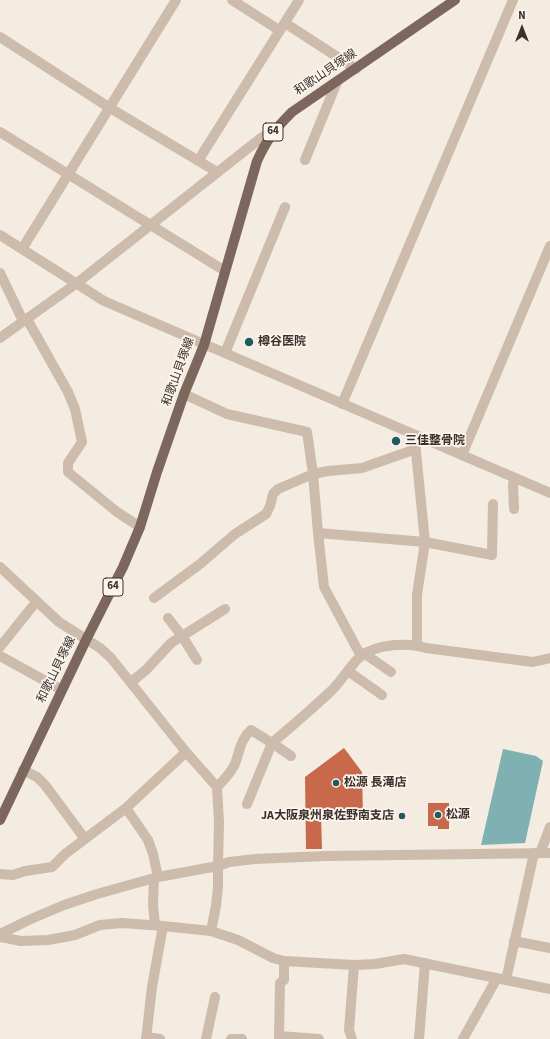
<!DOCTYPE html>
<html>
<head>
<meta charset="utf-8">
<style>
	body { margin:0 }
	#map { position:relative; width:550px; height:1039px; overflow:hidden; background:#f4ebe1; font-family:"Source Sans 3",sans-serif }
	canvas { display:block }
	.north { position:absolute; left:502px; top:8px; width:40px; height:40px; -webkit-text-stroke:3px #fbf5ee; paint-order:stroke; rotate:0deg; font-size:11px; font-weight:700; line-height:16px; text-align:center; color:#3b302b }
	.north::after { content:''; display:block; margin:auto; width:14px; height:18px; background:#3b302b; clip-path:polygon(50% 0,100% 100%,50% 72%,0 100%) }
</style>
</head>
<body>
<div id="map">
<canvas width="550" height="1039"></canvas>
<div class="north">N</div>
</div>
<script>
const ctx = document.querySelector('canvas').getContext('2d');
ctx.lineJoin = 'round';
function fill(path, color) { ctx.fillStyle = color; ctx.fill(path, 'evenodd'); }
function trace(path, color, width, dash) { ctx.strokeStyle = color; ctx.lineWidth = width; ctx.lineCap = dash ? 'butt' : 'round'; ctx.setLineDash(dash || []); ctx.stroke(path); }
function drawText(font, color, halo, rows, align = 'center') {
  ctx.font = font + ' "Source Sans 3","Noto Sans JP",sans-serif'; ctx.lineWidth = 3.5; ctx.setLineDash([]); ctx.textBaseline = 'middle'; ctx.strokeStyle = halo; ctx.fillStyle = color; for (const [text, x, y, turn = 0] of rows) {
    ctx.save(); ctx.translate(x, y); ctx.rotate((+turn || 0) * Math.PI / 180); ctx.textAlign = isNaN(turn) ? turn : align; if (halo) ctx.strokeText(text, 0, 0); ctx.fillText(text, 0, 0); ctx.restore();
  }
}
fill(new Path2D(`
	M503 749 536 756 543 761 525 843 481 845Z`), '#7fb0b2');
fill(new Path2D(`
	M344 748 362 772 363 815 321 816 322 849H306L305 777Z
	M428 803H449V829H438V826H428Z`), '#c8694b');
trace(new Path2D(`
	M232 0 279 30
	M285 23 356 69
	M0 37 110 108 217 172
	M0 132 225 271
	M305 160 337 82
	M198 161 299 0
	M0 235 104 301 550 493
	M22 249 176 0
	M0 273 23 321
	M27 319 68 392 75 409 82 442 68 463V472L117 512 140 527
	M0 338 77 283 261 138 274 131
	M225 353 285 207
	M184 394 227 414 307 432 313 474 318 533 324 587 361 656
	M342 404 513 0
	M415 442 425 542 417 595V645
	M462 455 550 246
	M514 509 513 484 516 478
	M318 533 425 542 492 555 493 504
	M0 567 59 622 100 648 111 658 186 752 217 787 219 822 218 866V887L216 906 211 931
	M154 598 200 564 235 534 266 514 270 506 273 494 278 489 313 474 328 471 362 468 416 449
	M168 618 182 636 197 660
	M0 647 36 602
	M365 654 391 672
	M0 656 62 690
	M348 671 382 695
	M131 682 146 670 171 643 225 609
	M23 770 37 777 45 785 85 839
	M217 787C224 780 231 773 235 764 240 751 240 740 251 730L272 743C292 726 312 709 331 691 341 682 351 664 361 656 377 644 408 642 426 648L533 662 550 658
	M247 804 272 743 291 756
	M126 808 148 840 153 854 158 877
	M540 853 550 827
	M0 874 13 875 25 871 52 867 65 854 126 808 186 752
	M154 878 153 905 155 925
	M0 934 31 919 64 905 97 894 158 877 218 866 229 862 255 859 326 856 550 853
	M0 937 21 941 48 940 75 935 100 925 122 923 163 926 211 931 238 940 273 958 284 961 354 965 375 964 404 959 550 989
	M514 941 550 948
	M506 980 534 853
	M279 1036 319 1039
	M146 1037 160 1039
	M146 1039 152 987 163 926
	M206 1039 215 997
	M231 1039H242
	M279 1039 280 983 284 980V961
	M352 1039 349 1030 354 965
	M419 1039 425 963
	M463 1039 497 978`), '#cdbbac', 10);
trace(new Path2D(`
	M0 820 86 640 123 567 140 527 157 472 184 394 204 345 257 161C267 139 276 128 292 112L455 0`), '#7d675c', 10);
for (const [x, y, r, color] of [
	[249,342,5,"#1f5a5e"],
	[396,441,5,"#1f5a5e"],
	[336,783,4,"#1f5a5e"],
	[438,815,4,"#1f5a5e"],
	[402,816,4,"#1f5a5e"]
]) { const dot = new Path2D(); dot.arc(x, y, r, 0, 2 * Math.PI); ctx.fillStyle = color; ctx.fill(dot); trace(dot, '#fbf5ee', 1.5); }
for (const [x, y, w] of [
	[273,132,20],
	[113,587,20]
]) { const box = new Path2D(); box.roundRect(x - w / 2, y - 9, w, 18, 3); ctx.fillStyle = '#fbf5ee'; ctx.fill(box); trace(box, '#3b302b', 1); }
drawText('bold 11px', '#3b302b', null, [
	["64",273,132],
	["64",113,587]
]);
drawText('12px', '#3b302b', '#fbf5ee', [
	["和歌山貝塚線",326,73,-34],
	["和歌山貝塚線",179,372,-70],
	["和歌山貝塚線",57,670,-64]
]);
drawText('bold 12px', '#3b302b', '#fbf5ee', [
	["樽谷医院",258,342],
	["三佳整骨院",405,441],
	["松源 長滝店",344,783],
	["松源",446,815],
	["JA大阪泉州泉佐野南支店",394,816,"right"]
], 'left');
</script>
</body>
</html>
